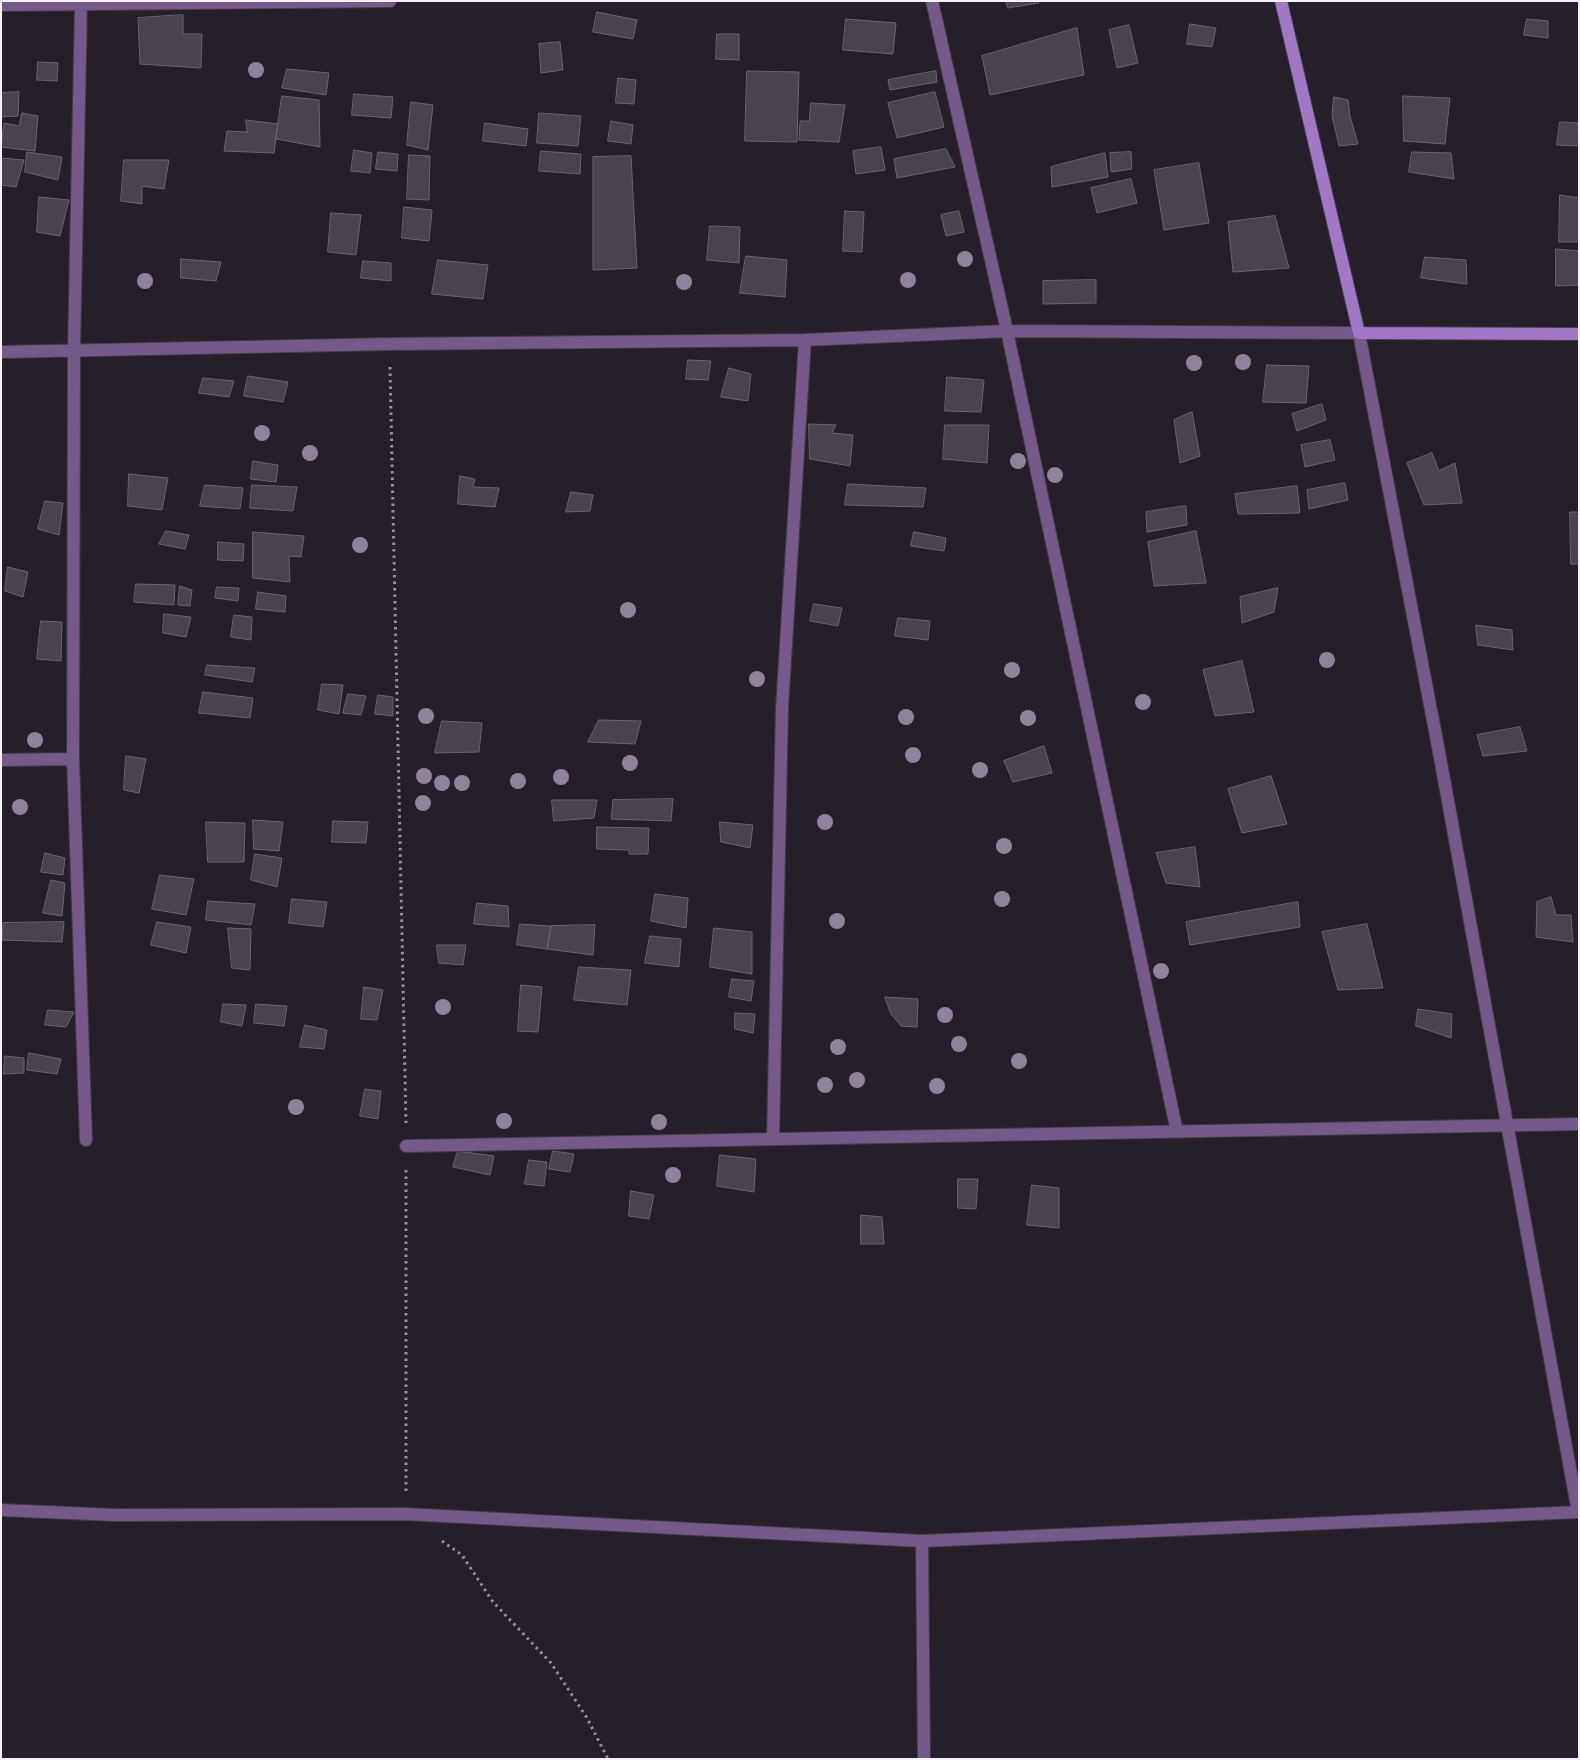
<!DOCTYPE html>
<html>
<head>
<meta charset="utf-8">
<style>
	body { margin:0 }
	#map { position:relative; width:1580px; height:1760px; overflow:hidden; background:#241f28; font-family:"Space Grotesk",sans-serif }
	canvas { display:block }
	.frame { position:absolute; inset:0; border:2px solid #f7f3fa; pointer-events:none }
</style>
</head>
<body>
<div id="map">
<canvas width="1580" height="1760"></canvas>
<div class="frame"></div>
</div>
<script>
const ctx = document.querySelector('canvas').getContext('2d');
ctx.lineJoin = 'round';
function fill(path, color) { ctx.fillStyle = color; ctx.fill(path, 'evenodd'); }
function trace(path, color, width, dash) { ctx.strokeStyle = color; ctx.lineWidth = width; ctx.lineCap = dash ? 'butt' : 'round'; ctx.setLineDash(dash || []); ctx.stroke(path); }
const building = new Path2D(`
	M1006 1H1039V3L1008 8Z
	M597 12 637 20 633 39 593 32Z
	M183 15V34H202L201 68 140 64 138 18Z
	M846 19 896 23 893 54 843 50Z
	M1527 19 1548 21V38L1524 35Z
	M1190 24 1216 28 1212 47 1187 44Z
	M1129 25 1138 63 1117 68 1109 30Z
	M1077 28 1084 75 990 95 982 56Z
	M717 34H739V60L716 59Z
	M560 42 563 70 541 73 539 44Z
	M38 62 58 63 57 81 37 80Z
	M287 69 329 73 326 95 282 88Z
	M747 71 799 72 797 142 745 141Z
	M936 71 937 82 890 90 888 80Z
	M618 78 636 80 634 104 616 103Z
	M19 92 18 116 1 117V93Z
	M935 92 944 127 897 138 888 103Z
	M354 94 393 97 391 118 352 115Z
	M282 96 319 100 320 147 276 139Z
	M1403 96 1450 98 1445 144 1404 141Z
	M1334 97 1348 100 1350 116 1358 144 1339 146 1332 116Z
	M411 102 433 105 428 150 407 145Z
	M811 103 845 105 839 142 799 140 800 121H809Z
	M22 113 38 116 35 151 1 147 4 123 19 126Z
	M539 113 581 116 578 146 537 143Z
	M246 120 278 124 274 153 224 151 227 131 247 132Z
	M611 121 633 125 631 144 608 141Z
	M1560 122 1578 123 1579 146 1557 145Z
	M485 123 528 129 526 146 483 141Z
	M881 147 885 170 856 174 853 151Z
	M946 149 955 167 897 178 894 159Z
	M354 150 372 153 370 173 351 171Z
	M541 151 581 154 580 174 539 171Z
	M27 152 62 157 58 180 25 172Z
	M378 152 398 154 397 171 376 169Z
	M1131 152 1132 169 1111 172 1110 153Z
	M1412 152 1451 153 1454 179 1409 172Z
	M1105 153 1108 177 1052 187 1051 167Z
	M409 155 430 156 429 200 407 199Z
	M631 156 637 268 593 270V157Z
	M1 158 24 160 16 187 1 185Z
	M124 160H169L164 189 142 186V204L121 201Z
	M1199 163 1209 223 1164 230 1154 170Z
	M1131 179 1137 203 1097 213 1091 188Z
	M1560 195 1579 198V242H1559Z
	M39 197 69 200 60 236 37 232Z
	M404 207 432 210 429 241 402 238Z
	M845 211 864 212 862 252 843 251Z
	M959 211 964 232 946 236 941 215Z
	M331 213 361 215 356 255 328 252Z
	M1275 216 1289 268 1233 272 1228 222Z
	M710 226 740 227 739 263 707 260Z
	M1556 249 1579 251V285L1556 286Z
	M746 256 787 260 785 297 740 293Z
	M1425 257 1466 260 1467 284 1421 278Z
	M181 259 221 262 216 281 181 278Z
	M438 260 488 265 483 299 432 294Z
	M363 261 391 263V281L361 278Z
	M1096 280V303L1043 304V281Z
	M688 360 711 361 708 380 686 379Z
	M1267 365 1309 366 1306 403 1263 402Z
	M729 368 751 374 748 401 721 397Z
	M248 376 288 382 283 402 244 396Z
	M947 377 984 380 981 412 945 411Z
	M203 378 234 381 229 397 199 393Z
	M1322 404 1326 420 1297 431 1292 414Z
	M1192 412 1200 456 1180 463 1174 420Z
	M809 424 836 425 832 433 853 435 850 466 810 459Z
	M945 425H989L987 463 943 459Z
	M1330 440 1335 460 1305 467 1301 445Z
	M1432 453 1439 471 1455 463 1462 503 1424 505 1407 463Z
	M253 461 278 465 276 482 251 479Z
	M129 474 168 478 162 510 128 506Z
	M460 476 475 479 473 487 499 488 495 507 458 504Z
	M1345 483 1348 500 1309 509 1307 490Z
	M848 484 926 488 923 507 845 505Z
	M205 485 243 488 240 509 200 506Z
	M252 485 297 487 293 511 250 508Z
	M1297 486 1300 513 1238 514 1235 494Z
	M571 492 593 495 590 511 566 512Z
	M45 501 63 503 59 535 38 529Z
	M1186 506 1187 525 1147 532 1146 512Z
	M1570 512H1579V564H1571Z
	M166 531 189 535 185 549 159 544Z
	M1196 531 1206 583 1154 586 1148 542Z
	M253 532 304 536 301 557 289 556 290 582 253 578Z
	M914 532 946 538 944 551 911 546Z
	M218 542 244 544 243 561 218 560Z
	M8 567 28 572 23 597 5 591Z
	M136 584 175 585 174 605 134 602Z
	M180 586 192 590 190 606 178 605Z
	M217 587 239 588 238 601 215 598Z
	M1278 588 1274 612 1242 623 1240 597Z
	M258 592 286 596 285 612 256 609Z
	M814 604 842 608 838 626 810 621Z
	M164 614 191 617 186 637 163 633Z
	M234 615 252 617 251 640 231 637Z
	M898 618 930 621 928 640 895 636Z
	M41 621 62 622 61 661 37 659Z
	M1476 625 1512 630 1513 650 1478 645Z
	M1242 661 1254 712 1215 716 1203 670Z
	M207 665 255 668 252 682 205 675Z
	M322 684 343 685 339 714 318 710Z
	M203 692 253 698 250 718 199 713Z
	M348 694 366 696 361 715 343 713Z
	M378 695 393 697V716L375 714Z
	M599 720 641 721 635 744 588 742Z
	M442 721 482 723 479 752 435 753Z
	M1520 727 1527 751 1483 756 1477 735Z
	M1044 746 1052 773 1013 782 1004 761Z
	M126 756 146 759 139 793 124 790Z
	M1271 776 1287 824 1242 833 1228 789Z
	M673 799 671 821 611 819 613 800Z
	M552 800H597L594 818 554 821Z
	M253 820 283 822 279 851 254 849Z
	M333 821 368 822 366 843 332 842Z
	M206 822 245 823 244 862H208Z
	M720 822 753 825 750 848 721 842Z
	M597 827 649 828 648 854H629V850L597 849Z
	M1195 847 1200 887 1166 883 1156 853Z
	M45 853 65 858 63 875 41 872Z
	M255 854 282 858 277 887 251 880Z
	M160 875 194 879 186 915 152 909Z
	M51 880 65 883 62 916 43 913Z
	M655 894 688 898 686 928 651 921Z
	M1551 897 1556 915H1571L1573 942 1536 937 1537 902Z
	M292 899 327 902 323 927 289 923Z
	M208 901 255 904 251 925 206 920Z
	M1298 902 1300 927 1190 945 1186 922Z
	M477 903 508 906 509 927 474 924Z
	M64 922 62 942 2 940 3 923Z
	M157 922 191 927 186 953 151 945Z
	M520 924 551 926 547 949 517 945Z
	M1367 924 1383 988 1338 990 1322 932Z
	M595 925 593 955 547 949 551 926Z
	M228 928 251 929 250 970 232 968Z
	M714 928 752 932V974L710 967Z
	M650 936 681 939 679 967 645 963Z
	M437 945H466L463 965 439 963Z
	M579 967 631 970 627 1005 574 1000Z
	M732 979 754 981 751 1001 729 997Z
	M521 985 542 987 538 1032 518 1031Z
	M364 987 383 990 377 1020 361 1019Z
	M885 997 918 999 917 1027 901 1026 891 1014Z
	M223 1004 246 1005 242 1026 221 1022Z
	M256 1004 287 1006 284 1026 254 1023Z
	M1418 1009 1452 1014 1451 1038 1416 1026Z
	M48 1010 74 1012 66 1027 45 1025Z
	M735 1013 755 1014 753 1033 735 1029Z
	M305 1025 327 1030 324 1049 300 1047Z
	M29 1053 61 1059 57 1074 27 1070Z
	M5 1056 24 1058V1073L4 1074Z
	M365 1089 381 1091 378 1119 360 1116Z
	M458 1151 494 1156 490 1175 453 1167Z
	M553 1151 574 1154 570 1172 549 1169Z
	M720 1155 756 1159 754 1192 717 1186Z
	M529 1160 547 1162 544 1186 525 1184Z
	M958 1179H978L976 1209 958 1208Z
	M1032 1185 1059 1188V1228L1027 1225Z
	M631 1191 654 1195 649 1219 629 1216Z
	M861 1215 882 1217 884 1244H861Z`);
fill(building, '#48434d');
trace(building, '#69646e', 1);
const street = new Path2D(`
	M932 1 1007 331 1177 1132
	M1 5 390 1
	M81 5 74 350 73 759 86 1140
	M1 352 390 344 805 340 1007 331 1359 333 1439 752 1578 1512
	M1 760 73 759
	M773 1139 782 708 805 340
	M406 1146 1579 1124
	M1 1510 115 1515 405 1514 922 1541 1579 1512
	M922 1541 924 1759`);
const secondary = new Path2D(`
	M1281 1 1359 333 1579 334`);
trace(street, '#423d45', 14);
trace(secondary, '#423d45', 14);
trace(new Path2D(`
	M390 367 406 1123
	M406 1491V1169
	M442 1541 462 1555 493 1602 551 1663 587 1718 608 1759`), '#97939a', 3, [2.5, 4]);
trace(street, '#74598a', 12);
trace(secondary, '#a377c7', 12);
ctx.fillStyle = '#90819d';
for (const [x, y] of [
	[256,70],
	[965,259],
	[908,280],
	[145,281],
	[684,282],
	[1243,362],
	[1194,363],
	[262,433],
	[310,453],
	[1018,461],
	[1055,475],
	[360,545],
	[628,610],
	[1327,660],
	[1012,670],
	[757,679],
	[1143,702],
	[426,716],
	[906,717],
	[1028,718],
	[35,740],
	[913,755],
	[630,763],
	[980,770],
	[424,776],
	[561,777],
	[518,781],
	[442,783],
	[462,783],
	[423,803],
	[20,807],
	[825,822],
	[1004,846],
	[1002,899],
	[837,921],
	[1161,971],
	[443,1007],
	[945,1015],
	[959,1044],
	[838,1047],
	[1019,1061],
	[857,1080],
	[825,1085],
	[937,1086],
	[296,1107],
	[504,1121],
	[659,1122],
	[673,1175]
]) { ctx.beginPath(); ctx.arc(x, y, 8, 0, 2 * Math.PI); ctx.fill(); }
</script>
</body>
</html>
